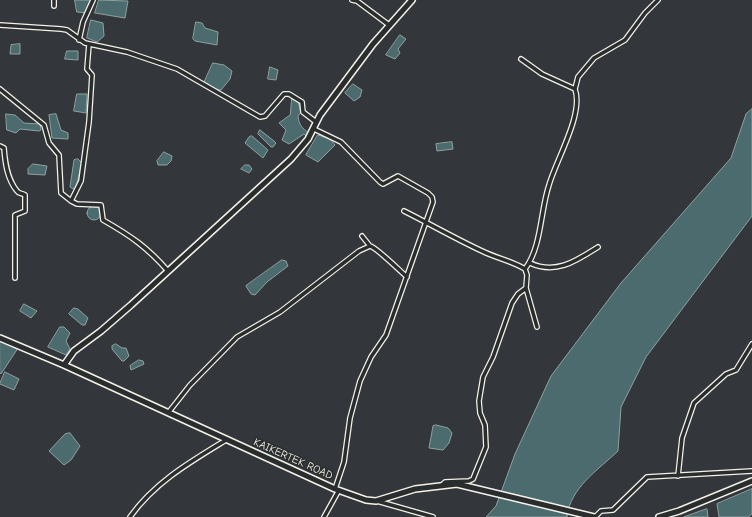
<!DOCTYPE html>
<html>
<head>
<meta charset="utf-8">
<style>
	body { margin:0 }
	canvas { display:block; background:#33373b }
</style>
</head>
<body>
<canvas width="752" height="517"></canvas>
<script>
const ctx = document.querySelector('canvas').getContext('2d');
ctx.lineJoin = 'round';
function fill(path, color) { ctx.fillStyle = color; ctx.fill(path, 'evenodd'); }
function trace(path, color, width, dash) { ctx.strokeStyle = color; ctx.lineWidth = width; ctx.lineCap = dash ? 'butt' : 'round'; ctx.setLineDash(dash || []); ctx.stroke(path); }
function drawText(font, color, halo, rows, align = 'center') {
  ctx.font = font + ' "Comic Neue",sans-serif'; ctx.lineWidth = 3; ctx.setLineDash([]); ctx.textBaseline = 'middle'; ctx.strokeStyle = halo; ctx.fillStyle = color; for (const [text, x, y, turn = 0] of rows) {
    ctx.save(); ctx.translate(x, y); ctx.rotate((+turn || 0) * Math.PI / 180); ctx.textAlign = isNaN(turn) ? turn : align; if (halo) ctx.strokeText(text, 0, 0); ctx.fillText(text, 0, 0); ctx.restore();
  }
}
const water = new Path2D(`
	M75 0H91L87 13 77 12Z
	M99 0 128 1 125 18 95 13Z
	M91 20 103 23 104 36 97 42 87 38Z
	M196 22 202 23 205 28 218 32 217 45 195 41 193 39Z
	M400 35 406 39 398 49 400 53 395 59 386 55Z
	M20 44V54H10L11 45Z
	M67 51H78V60L65 59Z
	M213 63 224 65 232 71 230 79 221 90 214 89 204 83Z
	M270 67 278 70 276 80 268 79Z
	M353 84 362 90 360 97 354 101 345 93Z
	M77 94H87L86 113 74 111Z
	M292 99 298 102 301 112 298 116C299 125 302 128 309 133L307 137 304 134 289 144 282 140 286 130 279 123 290 115Z
	M752 109V216L646 357 621 407 618 451C598 470 570 488 567 517H486L496 506 515 454 551 376 621 283 731 158 746 114Z
	M6 114 15 115 24 123 40 124 41 130 39 131 20 129 16 133 7 130Z
	M56 114 61 130 68 133V139L52 138 49 115Z
	M260 130 274 141 276 143 273 147H271L258 134Z
	M318 135 330 139 335 145 318 162 306 155Z
	M252 136 268 150 263 158 245 143 249 137Z
	M452 142 453 149 437 151 436 144Z
	M164 152 172 156 171 161 167 165H158L157 161Z
	M78 159 82 163 76 187 73 189 70 187 74 160Z
	M33 164 47 166 45 175 28 174V169Z
	M245 165H249L252 169 249 173 241 169Z
	M87 213a7 7 0 1 1 14 0a7 7 0 1 1-14 0Z
	M282 260 286 261 288 266 267 282 255 295 251 294 246 286Z
	M24 304 37 311 31 318 20 311Z
	M74 308 78 309 88 318 85 325H82L69 314Z
	M60 327H64L70 333 66 341 70 349 66 355 48 347Z
	M0 341 18 348 1 374 0 373Z
	M116 344 122 348H126L129 356 124 361H122L112 349V346Z
	M139 360 143 361 144 364 131 370 130 366Z
	M5 372 19 379 14 390 0 384Z
	M436 425 448 428 452 433 449 443 443 450 429 448 433 426Z
	M70 433 80 446 71 460 64 465 49 451 65 434Z
	M752 489V514L748 517H719L717 504Z
	M707 509 708 517H684Z`);
fill(water, '#4c6b6e');
trace(water, '#8fa19f', 1);
const minor = new Path2D(`
	M352 0 357 1 389 25
	M54 6V0
	M0 25 61 29 67 30 85 43 127 52 177 69 260 117 265 116 284 94H289L302 102 303 112 316 122
	M79 40 83 22 93 0
	M89 44 87 69 92 75 89 122 81 181 71 201 77 204 101 205 103 220C131 236 147 247 168 271
	M0 89 44 125 49 143 59 155 61 193 71 201
	M575 89 578 77 594 58 625 40 645 13 658 0
	M314 129 341 142 380 182 383 184 398 176 428 193 432 197 433 202 386 335 371 357 360 381 350 418 344 462 335 489
	M0 146 4 148C5 162 7 179 17 191 19 194 22 193 25 195V211L15 215V278
	M404 211C430 224 456 239 482 251 496 258 512 261 525 269 542 246 540 212 549 185 556 160 584 114 575 89L542 74 521 59
	M370 246C376 247 400 271 407 277
	M530 263C556 275 576 261 598 247
	M526 288 537 327
	M168 413 190 385 237 337 280 312 359 251 370 246 362 236
	M678 476 682 438 694 403 726 374 736 370 752 344
	M442 485 445 482 469 481 473 479 486 447 485 425 480 413 479 401 483 377 493 357 512 303 518 294 526 288 527 275 525 269
	M377 501 433 517
	M130 517C155 482 190 462 226 440
	M324 517 339 490
	M595 517 601 511 613 510 647 477 752 471`);
const secondary = new Path2D(`
	M0 338 64 365 335 489 366 500 376 501 415 489 457 484 594 517
	M64 365 74 351 101 331 131 305 291 159 308 139 320 115 373 44 412 0
	M659 517 679 511 752 481`);
trace(minor, '#f4f1e8', 6);
trace(secondary, '#f4f1e8', 8);
trace(minor, '#2a2d2e', 3.5);
trace(secondary, '#2a2d2e', 5);
drawText('11px', '#f4f1e8', '#2a2d2e', [
	["KAIKERTEK ROAD",293,459,24]
]);
</script>
</body>
</html>
